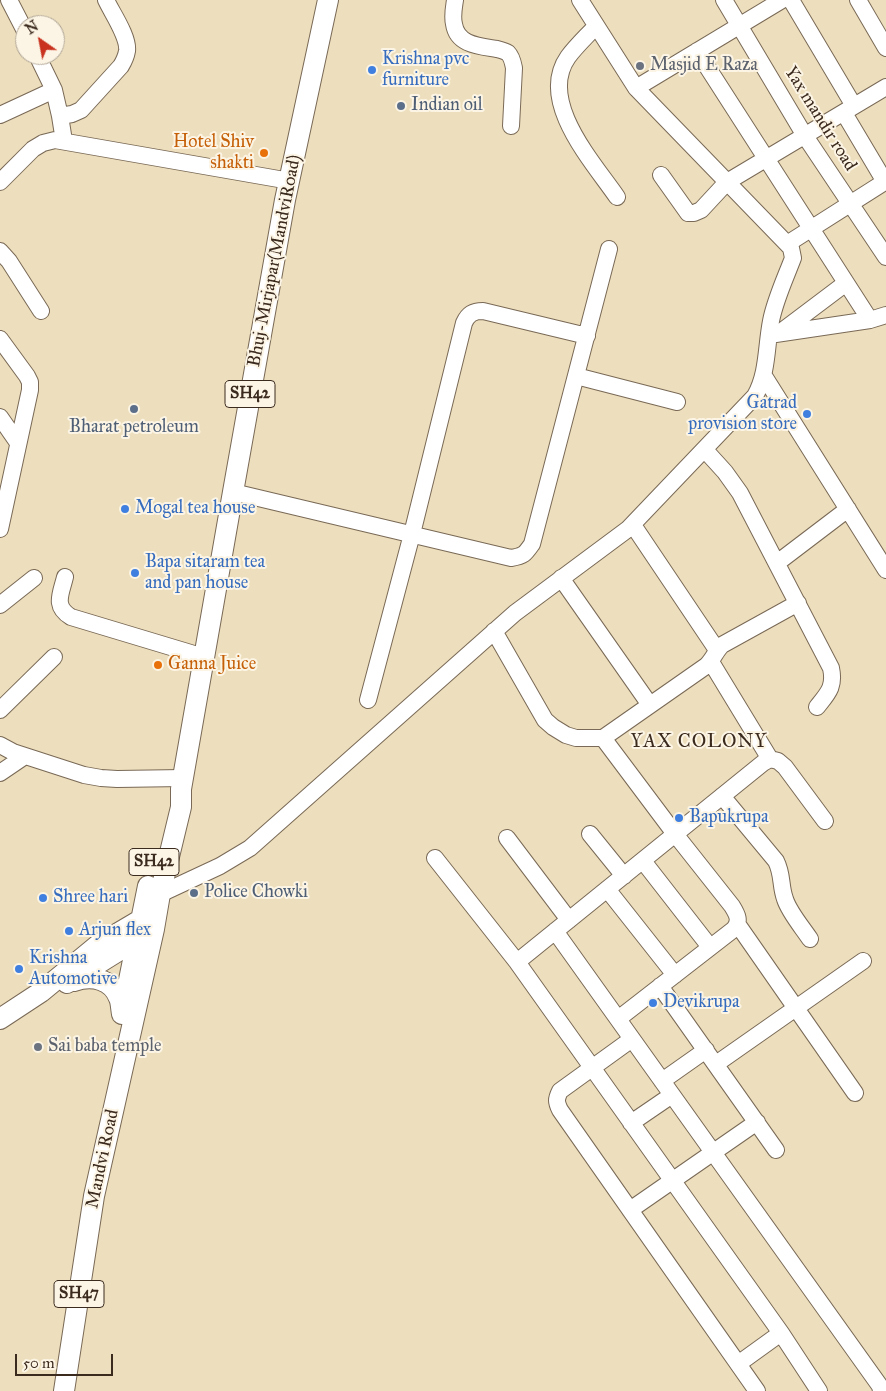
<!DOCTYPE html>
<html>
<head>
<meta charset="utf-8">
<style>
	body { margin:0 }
	#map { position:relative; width:886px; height:1391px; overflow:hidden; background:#eddfbd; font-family:"IM FELL Great Primer",serif }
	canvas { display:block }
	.north { position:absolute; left:15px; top:15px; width:50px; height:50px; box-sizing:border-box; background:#fcf5e5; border:1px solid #afa495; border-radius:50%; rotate:327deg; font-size:14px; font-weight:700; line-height:20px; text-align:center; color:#3b2a1e }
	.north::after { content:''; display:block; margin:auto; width:18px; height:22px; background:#c8321e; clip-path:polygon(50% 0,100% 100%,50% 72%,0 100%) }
	.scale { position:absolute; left:15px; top:1354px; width:98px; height:22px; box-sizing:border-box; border:2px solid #3b2a1e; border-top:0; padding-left:6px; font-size:15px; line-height:18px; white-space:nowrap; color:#3b2a1e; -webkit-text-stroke:4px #fcf5e5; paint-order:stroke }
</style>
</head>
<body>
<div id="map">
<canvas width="886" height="1391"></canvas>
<div class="north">N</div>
<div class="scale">50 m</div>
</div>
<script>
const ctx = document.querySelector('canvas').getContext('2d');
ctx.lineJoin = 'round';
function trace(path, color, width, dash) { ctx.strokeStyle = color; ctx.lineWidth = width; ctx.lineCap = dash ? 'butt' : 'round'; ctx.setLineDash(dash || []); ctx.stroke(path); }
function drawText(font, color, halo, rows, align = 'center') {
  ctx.font = font + ' "IM FELL Great Primer",serif'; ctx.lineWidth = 4; ctx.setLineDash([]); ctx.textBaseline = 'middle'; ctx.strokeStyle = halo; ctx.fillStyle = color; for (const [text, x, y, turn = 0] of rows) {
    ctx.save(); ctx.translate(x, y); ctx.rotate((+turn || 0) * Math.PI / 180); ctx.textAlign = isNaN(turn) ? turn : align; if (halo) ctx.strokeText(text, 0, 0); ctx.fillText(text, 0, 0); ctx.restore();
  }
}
const minor = new Path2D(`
	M9 0 25 31
	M455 0C454 7 452 16 454 24 457 45 479 46 497 49 501 50 505 51 508 53 512 57 513 63 514 68L511 126
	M724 0 805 136 886 257
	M791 0 854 106
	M858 0 886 48
	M596 26C587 36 576 46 568 57 537 101 593 162 617 197
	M697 51 870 320
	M37 55 54 90 60 116 64 141
	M636 88 782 0
	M844 113 885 182
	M0 115 54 90
	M60 116 72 114 81 110 121 66C124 61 126 57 127 51 129 37 112 13 106 0
	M661 175 688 213H694L701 210 727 182 886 87
	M0 182 33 149 43 143 55 140 290 181
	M787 244 886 181
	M0 251 9 261 41 311
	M781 332 846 283
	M769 335 870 320 886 315
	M0 339 27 376 30 382V390L0 529
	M576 376 677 402
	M764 376 886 570
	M0 417 18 443
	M705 450 725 472 740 493 831 668C835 687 828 693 817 707
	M233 492 511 558C524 556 525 554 532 544L609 249
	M633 525 717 650
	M777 563 848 509
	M65 577C61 594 53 606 71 617L204 657
	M561 578 650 705
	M0 605 34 578
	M494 631 545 720 553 727 566 735 576 738H603L706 666C713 660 715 652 722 645L798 603
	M711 662 770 759
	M368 700 412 534 464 323C468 314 473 311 483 311L587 336
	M0 710 54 657
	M603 738 675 834 732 906C737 914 741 921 734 929L618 1019
	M0 745 13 752 84 775 101 778 117 779 183 778
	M0 773 25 756
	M722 796 776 861C783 875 780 885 785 899 789 912 802 927 810 939
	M590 834 624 876
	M507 838 569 920
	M435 858 517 962 781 1333 819 1391
	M643 861 710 947
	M607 889 675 975
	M160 894 220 866 250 848 515 613 628 529 755 396C768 373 766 346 771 321 775 300 785 279 793 258L791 248 636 88 580 0
	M738 925 855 1093
	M555 931 880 1386 881 1391
	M517 962 763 763 770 759 778 761 785 767 825 821
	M660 986 776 1150
	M632 1039 560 1091C556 1099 556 1102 560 1110L757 1391
	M716 1064 863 961
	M662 1081 706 1050
	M631 1123 672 1095
	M630 1210 757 1122
	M738 1364 781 1333`);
const major = new Path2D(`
	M74 981C92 975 112 979 119 998 121 1002 121 1009 122 1014
	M67 983 144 935
	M127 990 148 886
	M0 1019 41 992 98 945 147 916
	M64 1391 94 1196 154 929 160 894 181 807V789L233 492 285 200 328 0`);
trace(minor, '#796956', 18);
trace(major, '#796956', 22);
trace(minor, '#fff', 16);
trace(major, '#fff', 20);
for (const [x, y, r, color] of [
	[640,66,5,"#6b7280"],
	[372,70,5,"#3f7fe0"],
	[401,106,5,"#5c6f8a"],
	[264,153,5,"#e8710a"],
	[134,409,5,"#5c6f8a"],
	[807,414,5,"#3f7fe0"],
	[125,509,5,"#3f7fe0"],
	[135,573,5,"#3f7fe0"],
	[158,665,5,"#e8710a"],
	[679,818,5,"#3f7fe0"],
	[194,893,5,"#5c6f8a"],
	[43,898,5,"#3f7fe0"],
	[69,931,5,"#3f7fe0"],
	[19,969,5,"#3f7fe0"],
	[653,1003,5,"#3f7fe0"],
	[38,1047,5,"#6b7280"]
]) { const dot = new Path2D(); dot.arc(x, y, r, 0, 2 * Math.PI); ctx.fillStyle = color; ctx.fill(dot); trace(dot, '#fcf5e5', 2); }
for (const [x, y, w] of [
	[250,394,50],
	[154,862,50],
	[79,1294,50]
]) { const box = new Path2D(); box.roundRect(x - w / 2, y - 13.5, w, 27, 4); ctx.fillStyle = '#fcf5e5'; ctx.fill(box); trace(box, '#3b2a1e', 1); }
drawText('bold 16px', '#3b2a1e', null, [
	["SH42",250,394],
	["SH42",154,862],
	["SH47",79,1294]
]);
drawText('18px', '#366cbe', '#fcf5e5', [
	["Krishna pvc",382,60],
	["furniture",382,81],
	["Gatrad",797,404,"right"],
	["provision store",797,425,"right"],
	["Mogal tea house",135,509],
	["Bapa sitaram tea",145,563],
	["and pan house",145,584],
	["Bapukrupa",689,818],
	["Shree hari",53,898],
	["Arjun flex",79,931],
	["Krishna",29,959],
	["Automotive",29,980],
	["Devikrupa",663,1003]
], 'left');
drawText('18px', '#5b616d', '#fcf5e5', [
	["Masjid E Raza",650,66],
	["Sai baba temple",48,1047]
], 'left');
drawText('18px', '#4e5e75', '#fcf5e5', [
	["Indian oil",411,106],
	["Bharat petroleum",134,428,"center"],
	["Police Chowki",204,893]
], 'left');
drawText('18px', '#3b2a1e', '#fcf5e5', [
	["Yax mandir road",820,119,58],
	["Bhuj-Mirjapar(MandviRoad)",275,261,-79],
	["Mandvi Road",103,1159,-78]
]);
drawText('18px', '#c56008', '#fcf5e5', [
	["Hotel Shiv",254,143],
	["shakti",254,164],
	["Ganna Juice",168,665,"left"]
], 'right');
ctx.letterSpacing = '1px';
drawText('19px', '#3b2a1e', '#fcf5e5', [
	["YAX COLONY",699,742]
]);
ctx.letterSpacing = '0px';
</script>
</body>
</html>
